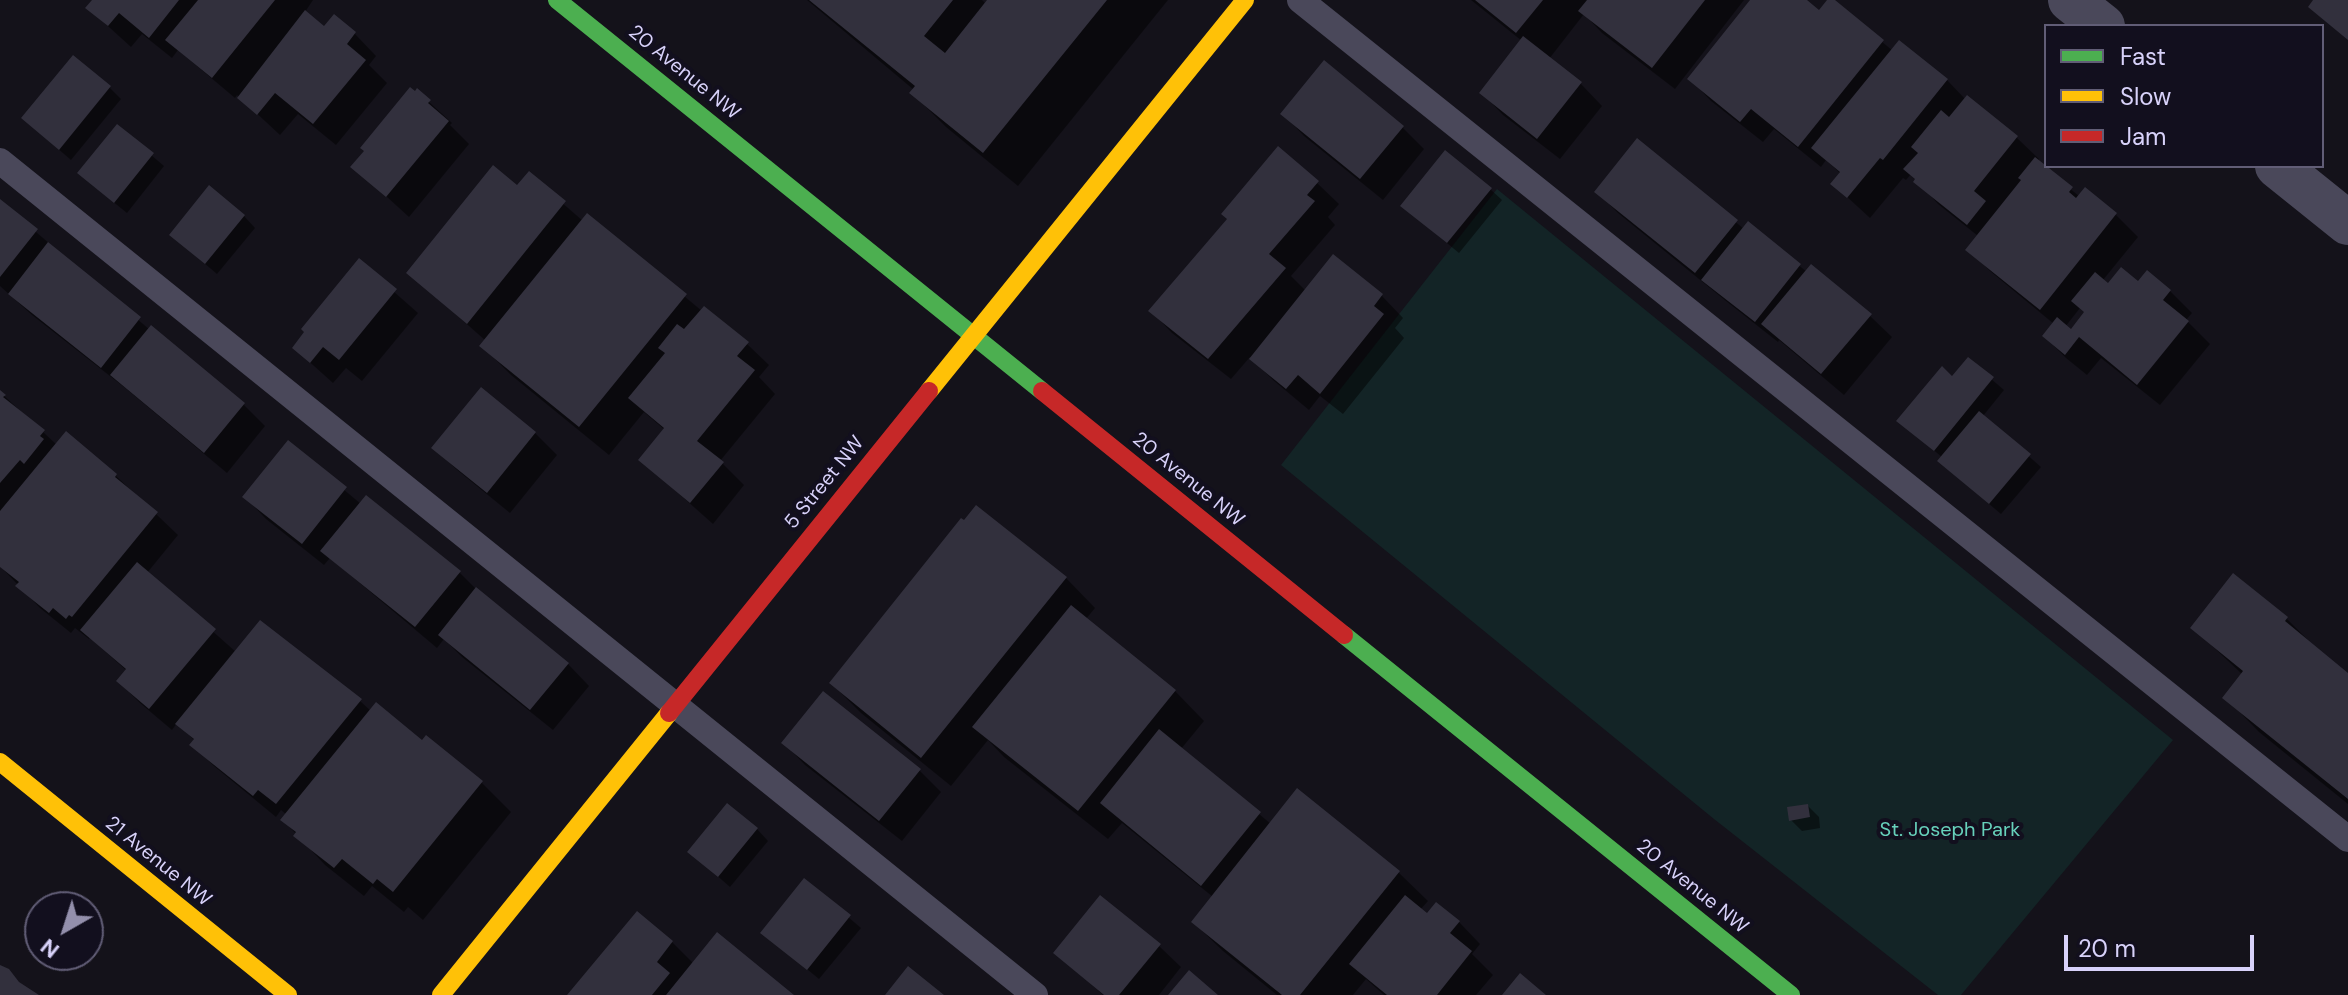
<!DOCTYPE html>
<html>
<head>
<meta charset="utf-8">
<style>
	body { margin:0 }
	#map { position:relative; width:2348px; height:995px; overflow:hidden; background:#14121a; font-family:"DM Sans",sans-serif }
	canvas { display:block }
	.legend { position:absolute; left:2044px; top:24px; width:280px; height:144px; box-sizing:border-box; background:#120f1e; border:2px solid #615d76; margin:0; padding:10px 14px; list-style:none; font-size:24px; color:#d8d2fa }
	.legend li { display:flex; align-items:center; gap:16px; height:40px }
	.legend b { width:40px; border:2px solid #615d76 }
	.north { position:absolute; left:24px; top:891px; width:80px; height:80px; box-sizing:border-box; background:#120f1e; border:2px solid #615d76; border-radius:50%; rotate:219deg; font-size:22px; font-weight:700; line-height:32px; text-align:center; color:#d8d2fa }
	.north::after { content:''; display:block; margin:auto; width:28px; height:36px; background:#938fac; clip-path:polygon(50% 0,100% 100%,50% 72%,0 100%) }
	.scale { position:absolute; left:2064px; top:935px; width:190px; height:36px; box-sizing:border-box; border:4px solid #d8d2fa; border-top:0; padding-left:10px; font-size:24px; line-height:28px; white-space:nowrap; color:#d8d2fa; -webkit-text-stroke:6px #120f1e; paint-order:stroke }
</style>
</head>
<body>
<div id="map">
<canvas width="2348" height="995"></canvas>
<ul class="legend">
<li><b style="height:10px;background:#4caf50"></b>Fast</li>
<li><b style="height:10px;background:#ffc107"></b>Slow</li>
<li><b style="height:10px;background:#c62828"></b>Jam</li>
</ul>
<div class="north">N</div>
<div class="scale">20 m</div>
</div>
<script>
const ctx = document.querySelector('canvas').getContext('2d');
ctx.lineJoin = 'round';
function fill(path, color) { ctx.fillStyle = color; ctx.fill(path, 'evenodd'); }
function trace(path, color, width, dash) { ctx.strokeStyle = color; ctx.lineWidth = width; ctx.lineCap = dash ? 'butt' : 'round'; ctx.setLineDash(dash || []); ctx.stroke(path); }
function drawText(font, color, halo, rows, align = 'center') {
  ctx.font = font + ' "DM Sans",sans-serif'; ctx.lineWidth = 8; ctx.setLineDash([]); ctx.textBaseline = 'middle'; ctx.strokeStyle = halo; ctx.fillStyle = color; for (const [text, x, y, turn = 0] of rows) {
    ctx.save(); ctx.translate(x, y); ctx.rotate((+turn || 0) * Math.PI / 180); ctx.textAlign = isNaN(turn) ? turn : align; if (halo) ctx.strokeText(text, 0, 0); ctx.fillText(text, 0, 0); ctx.restore();
  }
}
fill(new Path2D(`
	M1497 189 2173 740 1961 995H1938L1714 819 1281 465Z`), '#132426');
fill(new Path2D(`
	M94 0H313L305 12 325 29 355 34 376 56 369 65 387 83 336 145 298 114 280 135 237 95 235 98 178 50 172 58 142 34 131 47 88 8Z
	M807 0H982L986 4 990 0H1168L1018 186 946 127 912 93 914 90Z
	M1471 0H1744L1675 89 1602 33 1584 14 1549 59 1581 84 1602 106 1560 159 1503 115 1482 93 1522 41Z
	M1753 0H1803L1819 13 1832 0 1893 51 1947 80 1966 100 1967 97 2017 138 2039 159 2037 162 2079 196 2085 190 2116 215 2138 237 2103 280 2109 285 2138 284 2170 291 2192 313 2186 320 2210 344 2160 405 2101 358 2087 375 2066 358 2044 336 2054 324 1990 271 1968 249 1978 236 1938 204 1911 174 1906 180 1903 178 1870 218 1833 184 1841 174 1826 160 1821 167 1774 129 1763 142 1711 101 1690 79ZM2080 308 2086 313 2071 331 2065 327Z
	M109 87 121 99 71 160 35 129Z
	M417 91 452 123 450 125 469 144 409 217 353 166Z
	M1283 114 1402 127 1424 149 1383 200 1304 136Z
	M117 126 164 166 127 213 91 184Z
	M1638 141 1744 229 1748 224 1807 272 1870 316 1892 337 1844 395 1779 340 1778 342 1726 301 1618 213 1597 192Z
	M529 174 583 221 588 216 702 311 747 344 769 365 759 377 775 394 720 461 744 485 713 524 641 460 665 430 644 412 609 455 511 375 482 346 486 341 409 273 518 188Z
	M1317 183 1339 204 1328 217 1335 225 1291 276 1306 291 1333 257 1382 296 1403 318 1395 328 1404 338 1343 414 1320 396 1309 410 1273 380 1250 357 1231 379 1172 333 1151 311Z
	M1490 189 1502 200 1459 253 1402 206Z
	M0 201 150 330 243 404 265 426 227 473 124 387 32 315 0 286Z
	M244 216 255 228 217 274 171 235Z
	M359 261 418 313 362 381 346 368 333 383 294 348Z
	M1968 359 2004 390 1983 416 2041 467 2001 514 1951 472 1943 458 1899 421 1953 378Z
	M0 392 57 445 66 434 116 476 178 535 147 573 236 652 360 701 371 711 481 782 511 812 423 920 408 907 404 912 372 886 364 896 325 865 283 820 287 815 281 810 276 817 214 766 192 745 195 741 177 723 172 730 140 703 118 681 127 671 90 638 89 639 75 628 71 633 40 608 0 566Z
	M535 433 557 455 510 513 456 469 434 448Z
	M288 443 361 504 459 572 481 594 568 664 589 686 553 730 462 657 444 639 437 648 330 558 324 565 266 519 245 497Z
	M1066 578 1095 608 1086 619 1175 691 1204 721 1181 749 1271 824 1398 872 1428 901 1420 910 1427 916 1459 922 1480 944 1472 954 1493 975 1476 995H1384L1366 979 1353 995H1277L1223 951 1193 922 1213 897 1122 823 1108 839 1004 757 988 740 951 786 861 713 831 683Z
	M2287 619 2321 653 2348 675V804L2259 732 2225 697 2243 675 2192 627Z
	M784 743 919 770 941 792 902 841 805 765Z
	M1808 806 1819 817 1820 828 1802 831 1791 820Z
	M757 829 768 841 730 887 690 852Z
	M805 880 861 928 819 979 763 933Z
	M672 942 694 964 791 995H570Z
	M1159 946 1181 967 1159 995H1103L1056 952Z`), '#0007');
fill(new Path2D(`
	M92 0H179L149 38 119 13 108 26 85 8Z
	M198 0H275L212 78 165 40Z
	M809 0H953L924 36 945 53 987 0H1107L983 153 909 93 915 86Z
	M1475 0H1543L1516 33Z
	M1587 0H1705L1652 68 1578 11Z
	M1750 0H1807L1819 10 1827 0H1835L1884 40 1798 147 1751 109 1740 122 1687 79Z
	M2313 0H2348V40L2308 7Z
	M305 10 324 26 334 14 356 32 347 44 366 60 313 124 275 93 257 115 237 98Z
	M1523 36 1582 82 1537 139 1479 93Z
	M1899 40 1948 79 1883 160 1880 158 1847 198 1830 184 1840 172 1811 148Z
	M73 55 111 86 59 150 21 118Z
	M1324 60 1404 126 1360 179 1280 114Z
	M410 87 415 91 417 88 431 100 428 103 449 121 386 197 350 167 364 151 360 148Z
	M1967 95 2018 136 1974 191 1986 201 1967 225 1913 182 1915 179 1903 169 1918 153 1911 147 1941 110 1949 117Z
	M117 124 154 153 114 203 77 173Z
	M1637 138 1738 220 1695 273 1594 192Z
	M1278 146 1319 181 1307 195 1315 201 1269 254 1286 268 1208 359 1148 311 1227 219 1221 214Z
	M1445 150 1492 188 1447 243 1400 206Z
	M2035 157 2073 187 2069 192 2076 198 2085 187 2117 213 2040 310 1965 250 2021 180 2018 178Z
	M493 165 517 185 529 171 566 201 467 324 406 273Z
	M209 185 245 215 205 264 169 235Z
	M0 199 38 229 0 277Z
	M587 213 687 294 579 427 479 346Z
	M1748 221 1801 264 1755 322 1701 280Z
	M48 242 141 317 101 368 8 294Z
	M1333 254 1383 294 1374 306 1384 314 1320 394 1298 375 1286 389 1249 359Z
	M359 258 397 289 339 360 323 347 310 363 292 348 304 332 301 329Z
	M1811 264 1872 314 1821 374 1761 324Z
	M2121 267 2138 281 2147 270 2171 290 2163 300 2189 321 2137 385 2079 337 2065 355 2042 336 2057 317 2071 329 2084 312 2071 301 2095 272 2108 283Z
	M704 306 749 342 737 356 755 370 697 441 724 462 690 503 638 460 664 428 628 398 665 353 658 348 677 324 684 329Z
	M151 325 245 403 204 453 110 375Z
	M1968 357 1994 377 1934 451 1896 421 1942 366 1952 376Z
	M481 387 536 432 487 493 431 448Z
	M0 390 6 395 3 397 45 430 40 436 44 439 24 464 20 460 0 483Z
	M1979 411 2031 454 1989 504 1937 461Z
	M66 431 117 474 115 477 158 512 72 617 69 615 66 619 53 608 49 613 15 586 19 582 0 567V511Z
	M288 440 347 487 302 544 242 497Z
	M366 495 461 571 415 627 320 551Z
	M976 505 1067 577 921 758 829 683 961 518 964 520Z
	M137 562 216 629 149 709 116 681 126 669 80 630Z
	M2233 573 2288 617 2285 621 2348 673V799L2222 698 2243 671 2190 628Z
	M476 587 569 663 530 710 438 635Z
	M1071 605 1176 690 1078 811 972 727Z
	M260 620 362 699 276 804 258 790 253 796 189 745 194 739 175 724Z
	M823 691 921 769 879 821 781 743Z
	M376 702 422 740 426 735 483 781 393 892 377 879 373 884 342 859 334 868 293 836 296 832 280 820Z
	M1159 729 1261 812 1201 886 1100 803Z
	M1297 788 1400 871 1300 995H1282L1191 922Z
	M727 803 758 828 718 877 687 852Z
	M1808 804 1810 817 1789 821 1787 807Z
	M804 878 851 915 807 970 760 933Z
	M1100 895 1161 944 1119 995H1104L1053 953Z
	M1405 895 1427 913 1436 902 1460 921 1450 933 1472 951 1437 995H1387L1349 964Z
	M637 911 673 941 657 962 670 973 652 995H567Z
	M717 932 794 995H666Z
	M0 965 9 969 19 982 39 995H0Z
	M908 966 944 995H885Z
	M1189 970 1218 995H1168Z
	M1520 973 1546 995H1502Z`), '#32303d');
trace(new Path2D(`
	M1300 0 2348 839
	M0 161 1035 995`), '#4a485a', 26);
trace(new Path2D(`
	M2070 0 2103 26
	M2277 166 2348 223`), '#4a485a', 44);
trace(new Path2D(`
	M557 0 1042 391
	M1344 635 1791 995`), '#4caf50', 18);
trace(new Path2D(`
	M929 391 1245 0
	M0 762 288 995
	M441 995 669 713`), '#ffc107', 18);
trace(new Path2D(`
	M1042 391 1344 635
	M669 713 929 391`), '#c62828', 18);
drawText('20px', '#d8d2fa', '#120f1e', [
	["20 Avenue NW",684,73,39],
	["20 Avenue NW",1188,480,39],
	["5 Street NW",825,483,-51],
	["21 Avenue NW",158,862,39],
	["20 Avenue NW",1692,887,39]
]);
drawText('20px', '#67d1bb', '#120f1e', [
	["St. Joseph Park",1950,831]
]);
</script>
</body>
</html>
